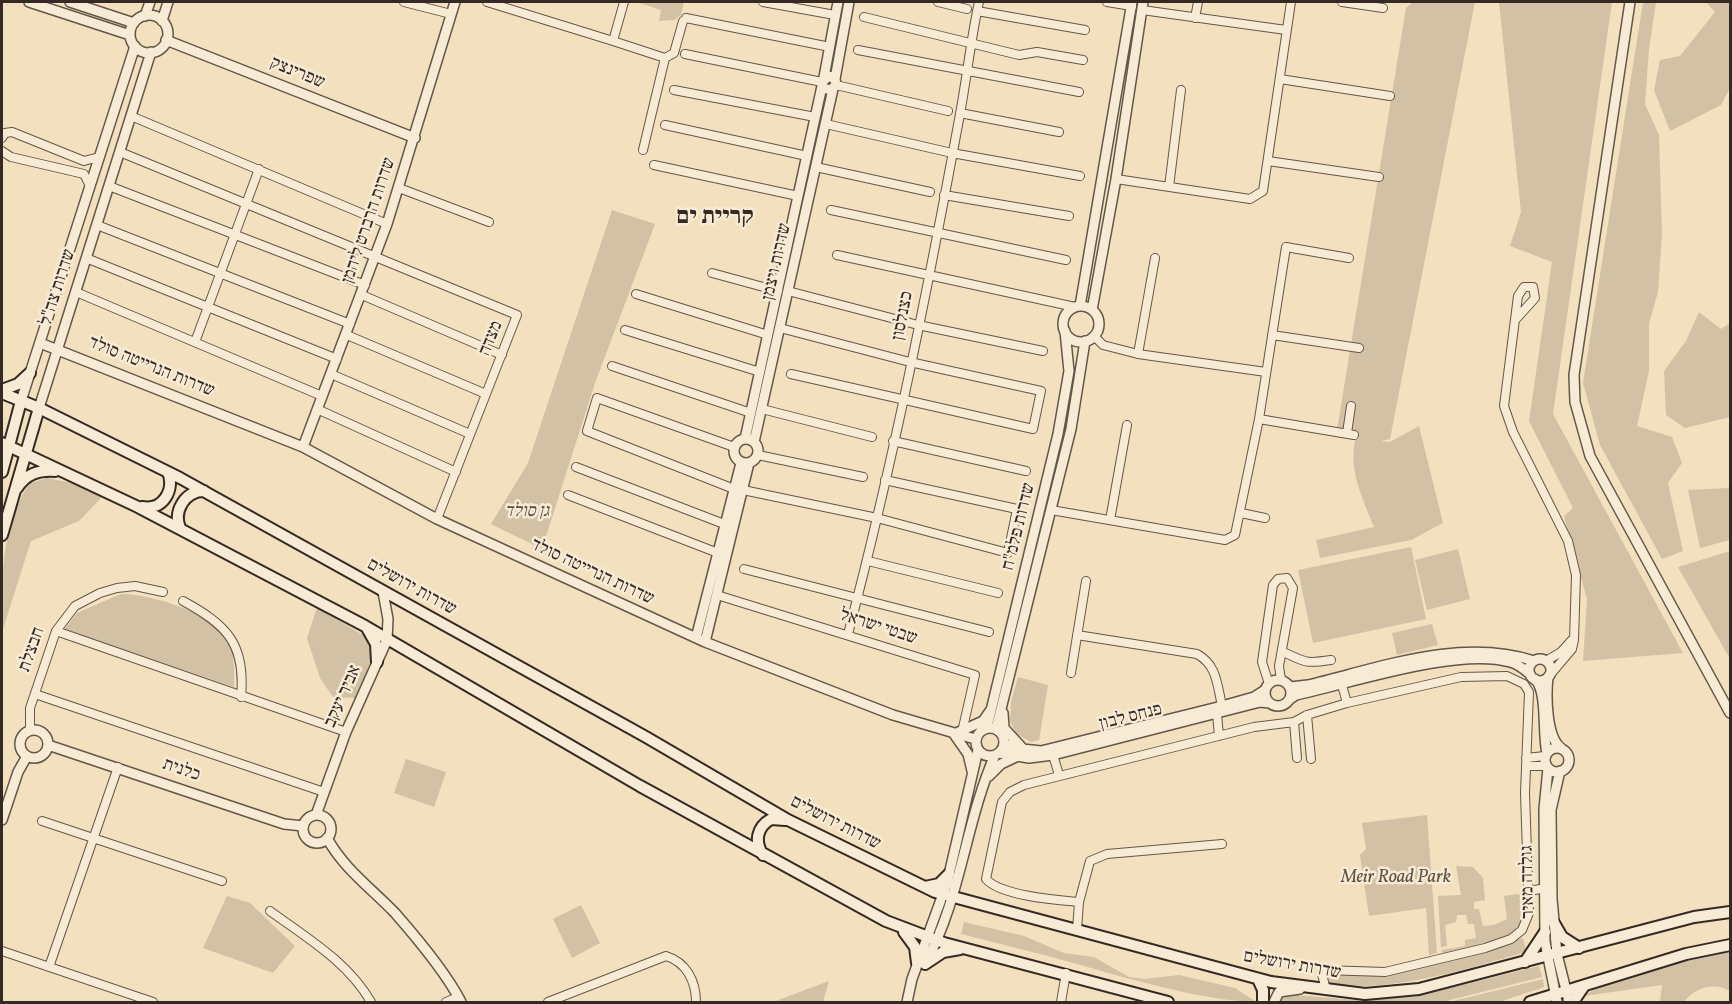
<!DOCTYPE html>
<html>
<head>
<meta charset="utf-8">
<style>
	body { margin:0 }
	#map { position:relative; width:1732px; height:1004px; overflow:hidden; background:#f2e0be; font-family:Vollkorn,serif }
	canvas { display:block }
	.frame { position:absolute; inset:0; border:3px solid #352924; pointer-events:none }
</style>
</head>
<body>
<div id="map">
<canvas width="1732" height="1004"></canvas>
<div class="frame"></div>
</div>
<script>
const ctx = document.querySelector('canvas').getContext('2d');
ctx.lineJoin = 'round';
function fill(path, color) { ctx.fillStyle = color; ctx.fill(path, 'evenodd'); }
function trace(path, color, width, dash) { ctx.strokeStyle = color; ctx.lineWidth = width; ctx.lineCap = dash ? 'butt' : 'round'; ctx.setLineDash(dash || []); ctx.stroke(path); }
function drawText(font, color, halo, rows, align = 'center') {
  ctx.font = font + ' Vollkorn,"Frank Ruhl Libre",serif'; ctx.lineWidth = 5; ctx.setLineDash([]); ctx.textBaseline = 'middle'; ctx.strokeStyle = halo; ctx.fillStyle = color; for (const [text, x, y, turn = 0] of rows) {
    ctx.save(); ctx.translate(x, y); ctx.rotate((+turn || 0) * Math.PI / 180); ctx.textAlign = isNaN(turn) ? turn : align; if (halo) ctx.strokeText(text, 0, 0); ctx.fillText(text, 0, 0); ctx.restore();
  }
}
fill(new Path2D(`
	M637 2H684L681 15 674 20 659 21 661 10Z
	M1413 2H1475L1390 439 1381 441 1390 442 1419 426 1443 523 1411 540 1320 558 1316 540 1374 527C1362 497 1349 472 1355 440L1336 436 1406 8Z
	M1499 2H1612L1553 414 1683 653 1583 661 1587 599 1564 516 1573 508 1529 421 1552 262 1510 246 1521 212Z
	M1643 2H1656L1649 49 1645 104 1659 135 1662 234 1658 292 1649 324V371L1637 426 1672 437 1682 463 1668 483 1683 551 1662 559 1600 445 1583 383Z
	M1706 2H1728L1730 6V88L1721 105 1670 131 1654 90 1660 60 1680 56 1715 12Z
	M612 210 655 224 595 383 542 549 491 524 528 463Z
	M1699 312 1721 329 1730 323V417L1685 428 1666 415 1664 371 1686 341Z
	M47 478 72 483 102 497 79 521 31 541 2 632C2 573 0 536 28 484Z
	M1730 485V540L1700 548 1688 490 1728 488Z
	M1411 547 1426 619 1313 643 1298 570Z
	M1458 549 1470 599 1427 610 1415 560Z
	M1730 551V659L1678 567Z
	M121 594C152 594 216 613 230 645 235 658 234 673 234 687L64 630 77 613Z
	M317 608 370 639 373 654 356 698 333 697 320 678 307 638Z
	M1432 624 1438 645 1397 655 1392 633Z
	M1018 677 1048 685 1039 740 1031 742 1017 734 1010 722 1011 702Z
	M406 759 446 772 434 807 394 793Z
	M1427 815 1437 953 1429 955 1426 908 1369 916 1360 855 1366 849 1362 823Z
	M1456 866 1473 867 1483 878 1485 900 1474 902V909H1479L1483 926 1494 925 1507 919 1504 896 1525 893 1521 924 1509 935 1443 956 1442 950 1465 946V940L1476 938 1474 924H1468L1466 915H1457L1456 922 1445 925 1447 946 1441 947 1438 896 1461 895Z
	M227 896 250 903 295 946 273 973 203 948Z
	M581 905 600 943 572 958 553 919Z
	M964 922 1024 936 1064 953 1094 957 1129 977 1145 979 1179 975 1235 988 1255 1001C1216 1004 1118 976 1077 964 1038 953 1000 944 961 934Z
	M1523 938 1526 952C1458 971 1402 990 1329 986L1328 974 1362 975Z
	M1730 948V991C1714 982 1695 987 1684 1002H1660L1662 985 1584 996C1624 970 1684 957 1730 948Z
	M1539 966 1542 977 1442 1002H1277L1282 994 1357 1000 1418 996Z
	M1543 979 1544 987 1499 1002H1449Z
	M829 981 823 1002H773Z`), '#d2c1a4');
const minor = new Path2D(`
	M404 2 451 14
	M487 2 613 41 624 2
	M763 2 835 15
	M938 2 967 9
	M1107 2 1132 6
	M1342 2 1383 8
	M1142 10 1286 30
	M977 11 1085 30
	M864 17 1019 55 1037 52 1083 60
	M686 18 830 47
	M1195 18 1198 2
	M613 41 665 58 643 150
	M858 50 1079 92
	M685 54 822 82
	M665 58 674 53 683 21
	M1280 79 1390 96
	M836 85 948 111
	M674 90 815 117
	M960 113 1059 132
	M131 116 387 224
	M826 124 952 153 1080 176
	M665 125 807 156
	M2 138 5 133 12 132 84 161 99 157
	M2 151 11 157 84 174 90 186
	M120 152 517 315 437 519
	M1268 161 1379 177
	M654 165 798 196
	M816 167 930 192
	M1116 179 1250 199 1263 191 1291 2
	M109 186 365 285
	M1169 187 1181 90
	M399 188 489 222
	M944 195 1069 216
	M831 210 1066 260
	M97 225 350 324
	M837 255 1075 307
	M86 258 337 359
	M712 273 778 291
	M788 291 918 325 1043 351
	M76 292 322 396
	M636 294 768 335
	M362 295 502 355
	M1517 318 1535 298 1533 287H1524L1518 296 1504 406 1513 432 1568 541 1576 575 1574 640 1572 649 1550 675
	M780 328 910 362 1041 391 1033 429 791 374
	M625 330 760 372
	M347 335 486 394
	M1272 335 1359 348
	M1094 336 1103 345 1138 354 1266 372
	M195 342 259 169
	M1138 354 1155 258
	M612 366 751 413
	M331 374 470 434
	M317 409 456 472
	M762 409 872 437
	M1259 419 1354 435
	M1347 433 1351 406
	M893 441 1026 471
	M758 455 863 477
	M576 467 724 524
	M734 489 587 431 597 398 734 447
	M743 490 877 518 1008 553 1017 509 885 480
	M568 495 718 553
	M1051 510 1225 540 1235 535 1259 419 1286 247 1349 258
	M1241 513 1265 518
	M1110 520 1127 425
	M868 561 998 593
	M744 569 989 632
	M717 595 975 675 962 732
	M183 601C227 625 246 644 241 697
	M56 631 346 732
	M848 634C893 463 928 288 960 114 967 76 971 38 979 2
	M1077 635 1197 654C1217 665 1217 684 1222 706
	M1283 652C1306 662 1304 664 1331 660
	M1546 661 1561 652 1572 640
	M1071 673 1086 581
	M1269 684 1262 662 1273 585 1278 579 1287 578 1293 588 1279 666 1281 680
	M1342 685 1347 703
	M35 694 324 792
	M1217 714 1219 736
	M1307 715 1311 759
	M1294 722 1297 758
	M30 731V708L56 631 75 606 100 593 117 588 135 586 163 592
	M1053 755 1059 775
	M1526 758 1545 756
	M1526 766H1547
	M42 821 222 881
	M1529 891 1546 888
	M1079 902C1057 900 1001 896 986 879L1002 802 1010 792 1024 785 1254 727 1294 722 1307 715 1347 703 1461 677 1507 676 1524 684 1529 692 1525 793 1529 913 1522 930 1511 939 1485 948 1385 972 1324 970 1322 974 1326 990
	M270 911C307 938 348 962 371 1002
	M1077 930 1079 902 1090 861 1107 854 1222 844
	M2 951 153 1002
	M49 967 118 767
	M446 1002 458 997
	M548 1002 666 956C686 962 696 981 696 1002
	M1061 1002 1066 973`);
const tertiary = new Path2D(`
	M29 2 130 35
	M70 2 134 23
	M1630 2 1574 375 1575 402 1590 456 1730 713
	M130 34a19 19 0 1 1 38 0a19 19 0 1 1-38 0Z
	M145 16 150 2
	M162 21 168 2
	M166 40 415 138
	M824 77 838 2
	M835 79 829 76 822 82 823 88 831 90 836 85 835 79 849 2
	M1080 306 1132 2
	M1063 324a18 18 0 1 1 36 0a18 18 0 1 1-36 0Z
	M1092 310 1116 179 1143 2
	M40 343 303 447 437 519 705 642 893 715 975 739
	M21 401 135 46
	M39 408 151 52
	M734 451a12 12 0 1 1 24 0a12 12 0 1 1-24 0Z
	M745 439 822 86
	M754 442 833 89
	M303 447 387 224 455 2
	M696 638 741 463
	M705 642 749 463
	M1529 670a11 11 0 1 1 22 0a11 11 0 1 1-22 0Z
	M1548 677C1546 695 1546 737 1561 748
	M1535 679C1548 692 1542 734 1547 753
	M1265 693a13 13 0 1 1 26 0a13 13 0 1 1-26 0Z
	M1290 687 1308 685C1380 668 1460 637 1534 661
	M1290 699 1296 695C1351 683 1458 647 1510 662 1518 664 1524 669 1530 674
	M1003 713 1004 728 1025 751
	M987 727 1058 434 1069 371 1065 331
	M976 742a14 14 0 1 1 28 0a14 14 0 1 1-28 0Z
	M996 729 1071 429 1085 341
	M20 744a14 14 0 1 1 28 0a14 14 0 1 1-28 0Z
	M1004 743 1013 748 1041 751 1222 706 1254 697 1265 690
	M48 745 284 824 303 826
	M1545 760a12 12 0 1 1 24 0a12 12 0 1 1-24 0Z
	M999 753 1029 758 1053 755 1260 702 1270 703
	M1548 768 1544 809 1545 942 1557 1002
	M972 771 968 754 954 734 983 721 990 711
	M1560 771 1551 810 1552 899 1557 954 1569 1002
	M989 776 1001 764 1018 756
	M316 815 346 732 387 640 388 619 383 592
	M303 829a14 14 0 1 1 28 0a14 14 0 1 1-28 0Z
	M2 820 18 772 27 756
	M327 838C344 869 371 888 395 913 416 937 447 974 461 1002
	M925 964C961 899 965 823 995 755
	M907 1002 912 979 947 883 978 750
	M1274 1002 1279 992 1300 989`);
const secondary = new Path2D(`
	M2 390 18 384 30 373
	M2 393 39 408 180 478 646 737 788 820 935 892 1271 982 1365 994 1419 989 1694 917 1730 912
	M2 443 138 507 365 626 640 786 886 921 944 943 1168 1002
	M2 472 21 401
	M17 488C26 474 38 470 55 471
	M142 507C163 511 175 490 168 472
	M180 528C173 511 185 491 204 491
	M2 535 39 408
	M367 628 376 644 377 662
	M763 855C754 841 757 827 771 819L785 820
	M925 887 939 884 949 874
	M1554 923 1562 937 1579 948
	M904 932 915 947 917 963
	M1525 962 1545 932
	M925 964 943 952 960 949
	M1258 979 1263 990V1002
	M1530 1002 1686 954 1730 945
	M1573 1002 1584 986`);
trace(minor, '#64574a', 10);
trace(tertiary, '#64574a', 12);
trace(secondary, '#352924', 14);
trace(minor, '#f7ebd5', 8);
trace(tertiary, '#f7ebd5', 9);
trace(secondary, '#f7ebd5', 10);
drawText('18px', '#352924', '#f7ebd5', [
	["שפרינצק",297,74,22],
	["שדרות הרברט ליהמן",370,221,-71],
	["שדרות ויצמן",778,262,-77],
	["שדרות צה\"ל",59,288,-72],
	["כצנלסון",904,316,-79],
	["מצדה",492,339,-68],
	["שדרות הנרייטה סולד",151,368,22],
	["שדרות פלמ\"ח",1020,527,-76],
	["שדרות הנרייטה סולד",592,573,25],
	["שדרות ירושלים",411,588,29],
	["שבטי ישראל",878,628,18],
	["חבצלת",33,650,-70],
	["אביר יעקב",344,697,-66],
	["פנחס לבון",1131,718,-14],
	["כלנית",181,771,19],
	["שדרות ירושלים",835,824,27],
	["גולדה מאיר",1529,882,-91],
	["שדרות ירושלים",1292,966,10]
]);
drawText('italic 18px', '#5c4f44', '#f7ebd5', [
	["גן סולד",527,513],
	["Meir Road Park",1396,879]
]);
drawText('bold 24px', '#352924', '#f7ebd5', [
	["קריית ים",715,219]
]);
</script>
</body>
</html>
